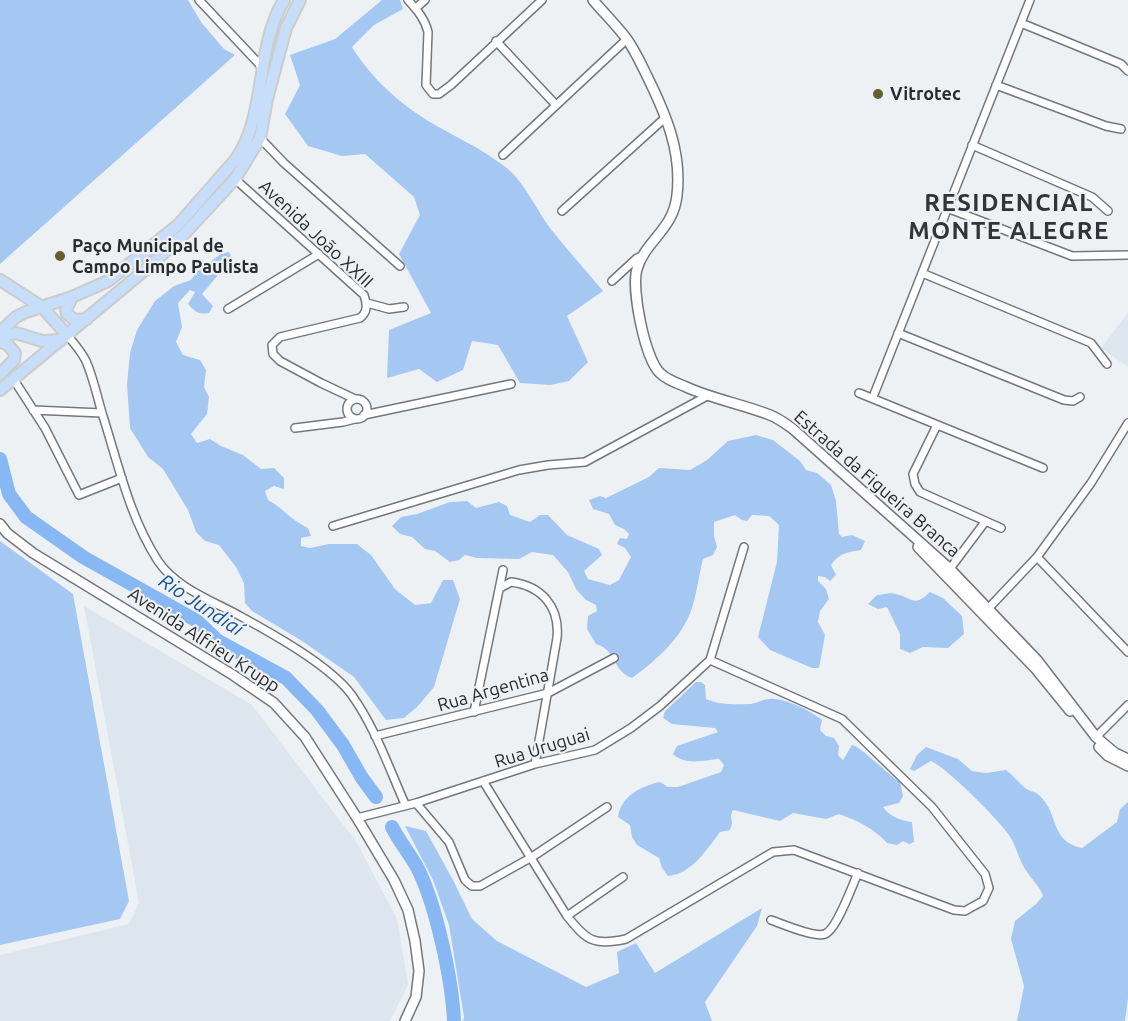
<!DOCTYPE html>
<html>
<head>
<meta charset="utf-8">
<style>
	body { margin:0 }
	canvas { display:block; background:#edf1f4 }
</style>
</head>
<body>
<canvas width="1128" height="1021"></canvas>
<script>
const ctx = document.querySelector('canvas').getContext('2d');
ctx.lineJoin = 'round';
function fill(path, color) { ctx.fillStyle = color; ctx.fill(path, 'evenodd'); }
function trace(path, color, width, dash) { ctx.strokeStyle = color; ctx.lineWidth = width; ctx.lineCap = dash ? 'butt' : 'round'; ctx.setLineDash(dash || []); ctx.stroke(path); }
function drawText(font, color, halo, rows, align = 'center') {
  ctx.font = font + ' Ubuntu,sans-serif'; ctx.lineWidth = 4.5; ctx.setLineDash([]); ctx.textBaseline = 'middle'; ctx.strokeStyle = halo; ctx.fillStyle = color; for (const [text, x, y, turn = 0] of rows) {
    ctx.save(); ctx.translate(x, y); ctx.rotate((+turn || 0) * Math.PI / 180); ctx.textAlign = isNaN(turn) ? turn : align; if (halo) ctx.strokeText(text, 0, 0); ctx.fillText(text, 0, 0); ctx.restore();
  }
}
fill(new Path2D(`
	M1128 313V367L1101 348Z
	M84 606 252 705 357 843 397 919 408 985 390 1021H0V955L129 924 139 903Z`), '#dde5ef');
fill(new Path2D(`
	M0 0H188L201 22 224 49 235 55 0 264Z
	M382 0H400L403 9 374 25 352 47C370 77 400 104 430 122 457 138 483 149 508 169 526 185 536 209 550 228 567 250 586 270 603 291L567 316 588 362 569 381 550 385 520 383 498 345 472 341 463 370 437 382 419 369 387 378 389 330 431 313 399 254 420 215 414 197 365 154 342 156 308 146 285 114 300 85 290 55 335 39Z
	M229 252 231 256 225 267 202 294 213 306 209 313C199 315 195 312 188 304L195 292 190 290 178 303 182 327 176 342 183 355 200 360 206 370 204 387 209 397 207 414 191 434 197 443 210 439 221 446 243 455 261 469 274 468 284 478V489L274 486 265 491 268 500C283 508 292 521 308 528L311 536 301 538V546L310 548 329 544H357L371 555 395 589 415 605 431 603 443 580H453L460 599 434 687 417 707 404 718 386 720 354 677 302 641 252 611 245 603 244 583 236 567 219 545 205 541 196 532 188 510 163 469 148 457 130 428 127 384 130 353 137 330 155 301 174 286 191 280 197 271 221 254Z
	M756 435 773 440 800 461 806 470 817 473 831 485 836 501 839 534 842 537 852 535 865 541 861 550C848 552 839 553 831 565L836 575 830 581 825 577 818 576V581L826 589 829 599 820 611 818 622 825 635 819 668H812L770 650 758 637 777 562 779 525 769 516 752 515 747 521 742 520 735 515 714 522V536L717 547 713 555 703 559C699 575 697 592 692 608 682 638 657 660 632 678 612 671 617 650 596 644L587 629 588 616 597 611 596 605 586 600 576 589 568 572 553 555 532 552 519 559 477 558 465 555 459 560 450 562 435 551 425 549 412 537 400 534 392 526 401 517 417 514 450 502 467 501 476 508 499 502 507 506 510 515 530 522 540 515H548L567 535 599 549 602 555 584 571 588 579 610 585 619 580 631 557 625 548 617 544 620 538 627 539 629 534 624 529 615 525 609 514 593 509 589 500 600 496 606 498 649 477 659 468 690 470 707 460 728 441Z
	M0 541 73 594 129 901 120 919 0 945Z
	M930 592 943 598 962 616 964 634 948 648 923 647 910 653 900 649V634L887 607 878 609 868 604 877 595C883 595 891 592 896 594 914 598 913 608 930 592Z
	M696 682H701L705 685 706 699C717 704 735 705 748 704 757 704 765 697 775 699 791 701 809 710 822 720L820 730 826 736 834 738 839 746 838 755 843 760 852 745C863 748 887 774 900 782L903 796 899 803 883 807C890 817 900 820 912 822L914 842 909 844 903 841 897 845 887 843C875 829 856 820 839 814L826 819 793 813 780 821 733 810 731 815 732 824 730 830 720 832C707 849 692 874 668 876L662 868 659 858 637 845 632 837 630 825 618 817C621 796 641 786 660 782L668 787H678L721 772 724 765 719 759C704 760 685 766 673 754L677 746 718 732 715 728 672 724 663 718 665 711Z
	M926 747 958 759 972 771 986 773 1006 770C1013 775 1017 781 1023 786 1027 791 1035 791 1039 795 1060 814 1049 841 1082 848L1117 822 1120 809 1128 802V998L1125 1021H1017L1024 986 1011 939 1015 921 1036 904 1043 896C1039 885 1031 879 1025 869 1018 858 1016 845 1009 835 1000 821 946 767 931 761L914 771 910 769 917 755Z
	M405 826 426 831 453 880 472 919 497 941 586 987 619 973 617 952 636 943 655 973 762 908 757 926 705 1002 712 1021H463L464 1017 449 925 433 880Z`), '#a5c8f3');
trace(new Path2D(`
	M0 459 9 494 26 517 83 557 197 621 218 641 286 678 317 710 343 745 362 778 376 797
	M392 827C399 841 409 853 417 867 436 904 452 979 454 1021`), '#88b8f4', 14);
const minor = new Path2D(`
	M199 0 262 67
	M408 0C417 10 425 19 428 32L426 85 433 94H439L451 85 542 0
	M416 8 425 0
	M1021 23 1121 64 1128 71
	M496 41 556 105
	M996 85 1106 126 1121 129
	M260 138 284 163 400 266
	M972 145 1092 197 1108 211
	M503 155 627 39
	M235 179 364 295C367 304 368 312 360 318L280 337 272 345 273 354 280 361 321 383 355 399
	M947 208 1072 256 1128 255
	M562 211 666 117
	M922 273 1091 343 1107 364
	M612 281 637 258 644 255
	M367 303 389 309 404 307
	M228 309 319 254
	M898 333 1064 400 1073 401 1080 397
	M67 335C74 343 81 351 86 361 93 377 97 396 102 413 118 463 129 516 158 561 176 588 213 601 240 616 273 634 329 665 351 694 375 727 389 768 405 804
	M14 380 45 428 79 495 122 478
	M859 393 1043 468
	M873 397 1030 0
	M347 409a10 10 0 1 1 20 0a10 10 0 1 1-20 0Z
	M33 410 102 413
	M364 415 511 384
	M937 425 913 474 915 484 920 492 1001 528
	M295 428 343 422 355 419
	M333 526 519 470 548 465 585 462 707 396
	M1037 557 1128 652
	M949 570 985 522
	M500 588 511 582C542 586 560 607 557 638L535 764
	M985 612 1037 557 1091 483 1128 423
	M710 660 744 547
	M474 712 503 570
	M375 736 548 693 614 658
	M1096 737 1128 705
	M483 781 567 916C587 941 594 946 626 939L773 852 794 850 954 910 965 911 972 907 983 901 989 888 985 874 932 807 842 719 710 660
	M416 803 449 842 465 880 472 886H480L532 857 607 807
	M357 818 416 803 535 764 595 750 631 728 660 706 710 660
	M567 916 623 877
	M771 920C782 924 815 938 825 934 837 929 852 886 858 873`);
const secondary = new Path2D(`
	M593 0C604 13 616 25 626 38 635 50 641 64 648 78 666 115 682 152 677 195 674 229 645 241 637 269 631 289 645 359 660 373 666 379 676 383 684 386 712 399 742 404 770 415 778 418 786 424 793 429L949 568 1037 660 1096 737 1115 753 1128 759
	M0 524 7 533 33 553 233 675 274 703 305 737 357 818 394 880 408 910 415 941 419 971 416 997 405 1021
	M918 547 1035 668 1070 711
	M1099 747 1108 756 1128 766`);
const primary = new Path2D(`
	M0 280 42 307 67 335
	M72 297 66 310 67 314 75 320 87 319
	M0 332 16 317 26 312 72 297 108 281 178 225 236 159C267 115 255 47 284 0
	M0 336 16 333 42 341 61 340
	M0 342 7 344 15 353 14 360 0 374
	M0 390 151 265 185 233 235 179 260 138 267 99 286 28 300 0`);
trace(minor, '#75777b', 10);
trace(secondary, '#75777b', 12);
trace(primary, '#ccc', 14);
trace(minor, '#fff', 7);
trace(secondary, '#fff', 9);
trace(primary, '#c7defb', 10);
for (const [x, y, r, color] of [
	[878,94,6,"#645f2c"],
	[60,256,6,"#645f2c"]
]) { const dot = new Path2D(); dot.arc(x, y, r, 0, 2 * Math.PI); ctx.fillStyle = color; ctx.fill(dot); trace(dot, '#edf1f4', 2); }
drawText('bold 18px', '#2a2b2c', '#edf1f4', [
	["Vitrotec",890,94],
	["Paço Municipal de",72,246],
	["Campo Limpo Paulista",72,267]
], 'left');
drawText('18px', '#2a2b2c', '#edf1f4', [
	["Avenida João XXIII",316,234,43],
	["Estrada da Figueira Branca",877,484,41],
	["Avenida Alfrieu Krupp",204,640,33],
	["Rua Argentina",493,690,-16],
	["Rua Uruguai",542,748,-17]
]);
drawText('italic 20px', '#145193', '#edf1f4', [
	["Rio Jundiaí",201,605,33]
]);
ctx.letterSpacing = '1.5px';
drawText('bold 24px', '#323538', '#edf1f4', [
	["RESIDENCIAL",1009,203],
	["MONTE ALEGRE",1009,231]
]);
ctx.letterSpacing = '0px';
</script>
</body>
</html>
